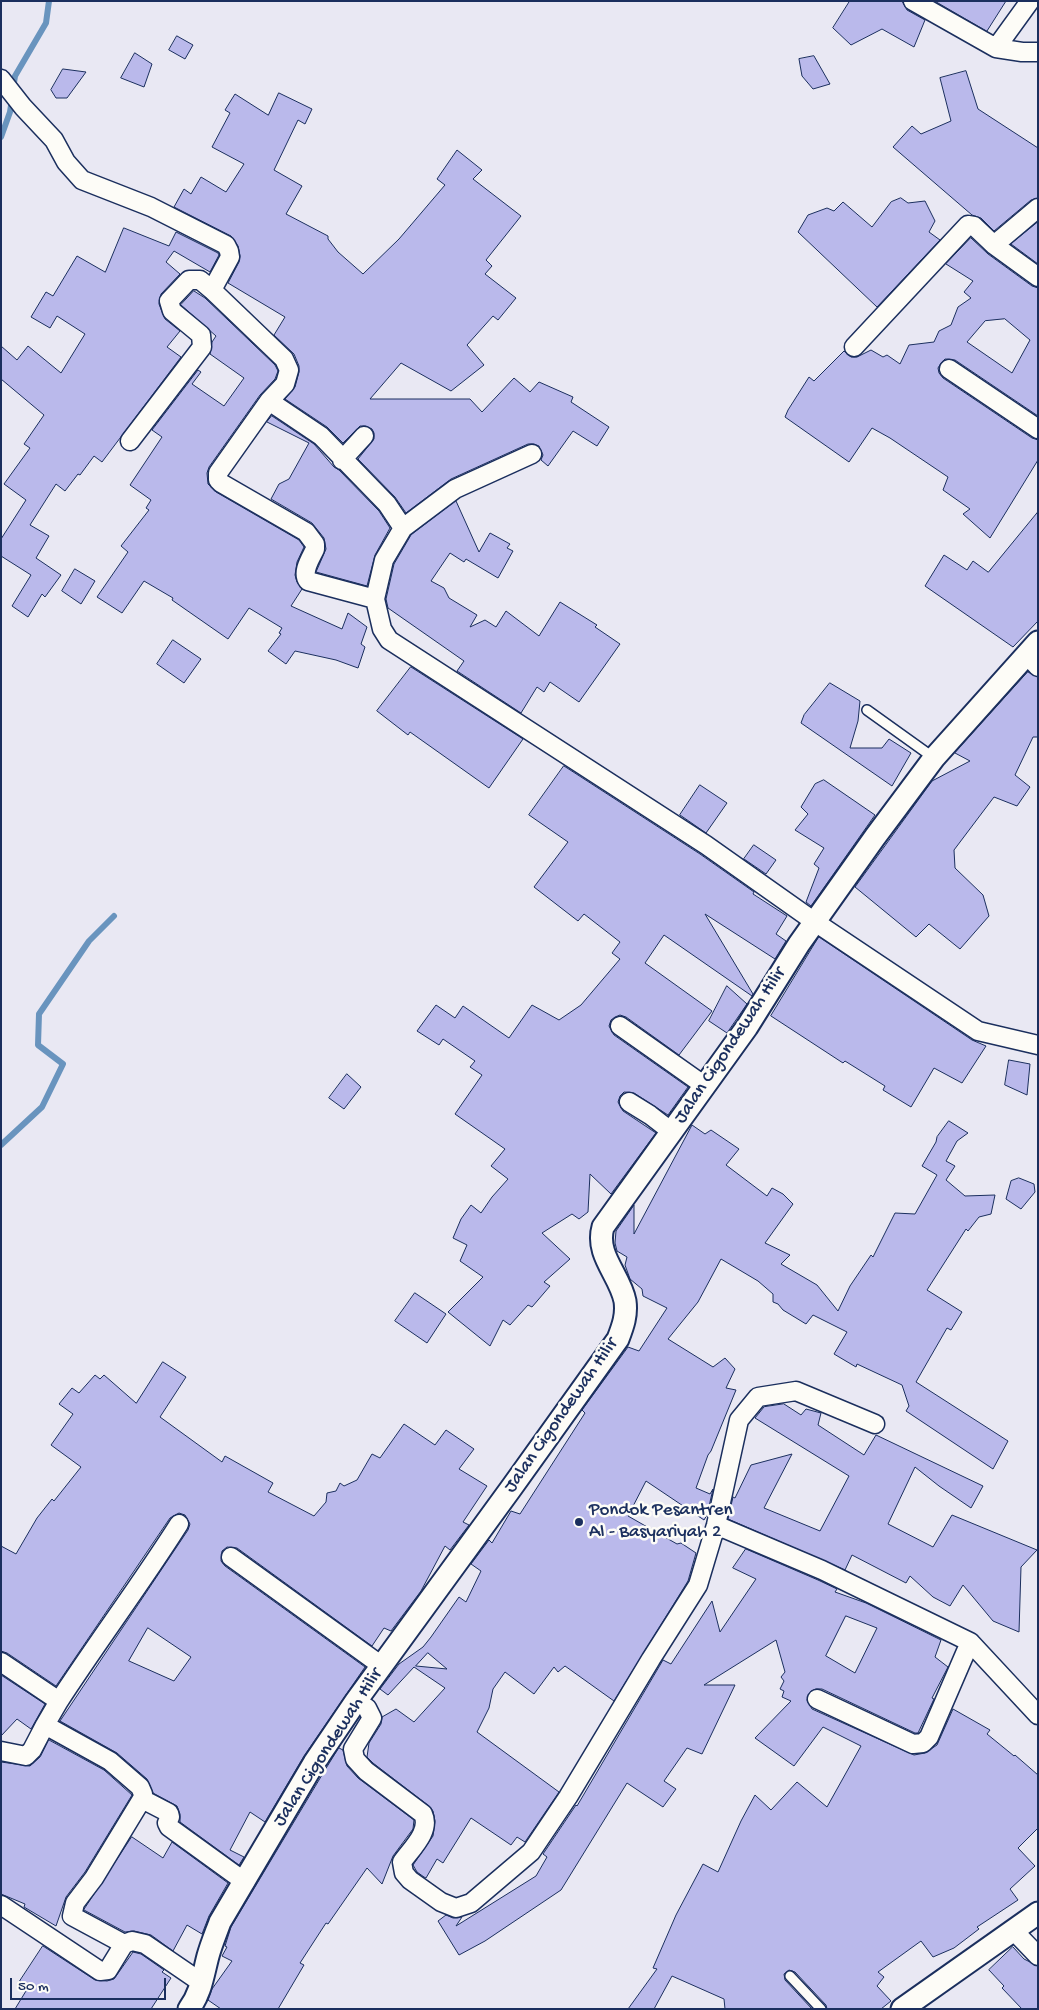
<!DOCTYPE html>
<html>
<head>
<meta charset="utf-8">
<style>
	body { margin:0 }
	#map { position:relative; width:1039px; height:2010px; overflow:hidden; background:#e9e8f3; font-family:"Gochi Hand",sans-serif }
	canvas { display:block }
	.frame { position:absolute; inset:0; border:2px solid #1b2f5e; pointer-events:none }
	.scale { position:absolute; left:10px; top:1978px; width:156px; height:22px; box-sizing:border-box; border:2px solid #1b2f5e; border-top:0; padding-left:6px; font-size:15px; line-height:18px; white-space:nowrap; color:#1b2f5e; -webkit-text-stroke:4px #fdfcf7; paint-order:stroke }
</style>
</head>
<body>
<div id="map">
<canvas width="1039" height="2010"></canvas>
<div class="frame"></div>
<div class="scale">50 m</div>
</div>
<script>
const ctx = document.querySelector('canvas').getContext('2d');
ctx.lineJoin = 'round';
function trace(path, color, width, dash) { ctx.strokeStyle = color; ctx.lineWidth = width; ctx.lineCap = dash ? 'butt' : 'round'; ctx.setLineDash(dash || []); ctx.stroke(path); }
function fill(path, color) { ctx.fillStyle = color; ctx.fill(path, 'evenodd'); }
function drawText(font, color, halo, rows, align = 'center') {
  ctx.font = font + ' "Gochi Hand",sans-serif'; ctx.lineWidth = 5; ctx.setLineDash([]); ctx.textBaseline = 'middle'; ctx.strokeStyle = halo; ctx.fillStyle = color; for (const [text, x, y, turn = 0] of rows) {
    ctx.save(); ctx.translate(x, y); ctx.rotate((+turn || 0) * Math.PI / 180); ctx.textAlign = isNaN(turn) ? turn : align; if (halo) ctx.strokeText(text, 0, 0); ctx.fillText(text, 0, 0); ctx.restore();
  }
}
trace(new Path2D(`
	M13 89 15 76 46 23 49 1
	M1 137 10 112 12 99
	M1 1145 42 1107 63 1064 38 1045 39 1014 89 941 114 916`), '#6994be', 6);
const building = new Path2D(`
	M850 1H902L907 10 925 20 914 47 882 29 851 45 833 28Z
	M935 1H1006L987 31Z
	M177 36 193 45 185 59 169 50Z
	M135 53 152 64 144 87 121 78Z
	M814 56 830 84 813 89 802 76 799 59Z
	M63 69 86 72 67 98H56L51 90Z
	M966 71 978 109 1038 148V198L1031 200 994 231 981 218 972 215 893 147 912 126 921 134 951 121 940 78Z
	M279 93 312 109 305 124 298 120 274 170 302 186 286 214 328 236V239L338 252 363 274 399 239 445 185 437 179 457 150 482 170 473 179 521 216 486 260 492 266 485 274 516 298 498 320 493 316 467 345 484 365 451 391 401 363 370 399H470L482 412 514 378 530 392 539 382 573 397 571 402 609 427 597 446 573 431 548 466 541 460 543 455 539 446 534 444H528L451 479 406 513 395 497 358 459 374 439V433L372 429 366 426H360L343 443 327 427 285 399 295 387 299 372V366L294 354 274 335 285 317 228 283 239 262 240 256 238 246 231 236 174 207 184 189 191 194 201 177 226 192 244 164 212 147 230 113 225 110 235 94 268 115Z
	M901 198 908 203 925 201 935 221 929 232 940 240 877 307 798 232 808 215 827 208 834 211 843 202 872 227 891 202Z
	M1038 222V264L1011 244Z
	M124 228 169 246 176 232 218 253 219 255 210 272 174 251 166 262 180 274 161 294 159 304 165 319 180 331 167 347 181 357 102 462 94 456 80 475 78 474 65 491 56 484 30 525 49 536 36 558 61 575 45 597 42 594 28 617 12 606 31 575 1 556V539L26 500 4 484 30 448 24 444 44 415 1 379V346L17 360 28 346 61 373 85 334 57 316 50 328 31 317 46 292 53 296 77 256 105 272Z
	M971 238 988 254 1032 286 1038 288V416L955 360 945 359 941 363 938 368 939 373 943 378 1032 438 1038 440V460L990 538 963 514 970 509 943 490 948 477 890 438 872 428 849 462 785 417 788 410 809 377 814 381 844 351 851 357H857L871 350 883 357 887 355 900 364 909 345 934 342 939 331 951 325 958 307 971 298 964 292 973 281 946 264ZM1005 319 1030 340 1012 373 967 342 985 321Z
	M194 291 205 298 275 365 278 371 275 379 260 395 209 467 207 473 208 484 216 492 299 540 304 547 297 562 295 575 297 582 302 589 291 606 342 629 348 613 367 627 361 644 365 647 358 668 336 660 295 651 286 664 268 651 281 634 279 633 282 628 249 608 228 639 172 600 173 598 144 581 122 613 97 597 128 552 121 546 149 510 146 508 151 500 130 485 162 437 152 430 198 370 201 372 192 384 224 406 244 378 210 354 212 342 216 336 181 305Z
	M272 416 314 444 334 467 339 470 379 511 390 528 375 555 367 586 316 572 326 549 324 538 312 523 271 499 279 484 289 479 309 443 267 422Z
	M456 501 479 552 490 533 510 544 507 548 513 551 498 578 466 559 464 562 450 553 431 581 444 588 449 598 477 615 470 627 485 620 496 627 506 611 539 636 560 602 597 625 595 627 620 644 579 702 550 682 544 692 537 687 521 713 457 671 464 661 388 608 386 599 394 564 411 535Z
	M1038 512V621L1013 647 925 586 944 555 967 570 973 561 988 572Z
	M75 569 95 581 81 604 62 591Z
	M173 640 201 659 184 683 157 664Z
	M411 667 523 739 489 788 410 732 408 735 377 711Z
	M1028 672 1038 677V737H1033L1015 775 1030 787 1017 806 994 797 954 850 955 868 983 895 989 916 960 949 929 924 916 937 855 887 932 781 970 761 955 753Z
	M830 683 860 701 858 721 850 748H882L889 739 911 753 892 786 801 723 804 715Z
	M564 766 700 854 754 892 753 894 787 916 776 934 786 941 775 959 705 914 753 994 752 996 664 935 645 963 712 1011 679 1055 626 1017 620 1015 615 1017 611 1020 609 1026 614 1035 688 1087 668 1115 634 1093 624 1092 620 1096 618 1102 623 1111 656 1133 611 1194 590 1174 588 1212 579 1219 572 1214 542 1233 570 1259 544 1282 550 1286 532 1307 528 1305 510 1325 503 1320 490 1346 448 1312 483 1277 460 1261 467 1245 453 1238 461 1219 471 1205 481 1213 492 1197 508 1179 491 1166 505 1149 455 1114 482 1075 470 1067 475 1061 443 1039 439 1045 417 1031 436 1005 455 1018 463 1006 509 1038 532 1005 559 1020 581 1005 620 959 612 953 620 942 584 914 578 921 534 887 568 842 529 815Z
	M824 780 875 815 811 906 806 902 819 868 814 864 824 848 795 830 808 814 801 807 815 784Z
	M700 785 727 803 706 833 680 815Z
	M754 845 776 860 766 874 744 859Z
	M819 937 972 1040 986 1046 962 1083 934 1068 911 1107 883 1090 885 1086 845 1061 843 1063 771 1016Z
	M727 986 747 1004 727 1033 709 1021Z
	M1009 1060 1030 1064 1027 1095 1005 1085Z
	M347 1074 361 1087 344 1109 329 1098Z
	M949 1121 968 1133 957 1141 946 1161 955 1166 946 1180 965 1196 995 1195 991 1214 979 1217 968 1231 966 1229 927 1290 962 1312 951 1330 947 1328 916 1382 1008 1441 993 1469 906 1411 909 1406 902 1385 857 1364 856 1367 834 1354 847 1332 813 1315 806 1324 783 1310 778 1304 773 1302V1294L758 1281 721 1259 698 1302 668 1339 713 1367 725 1358 735 1369 726 1388 736 1390 711 1451 708 1455 696 1488 710 1494 713 1489 707 1515 704 1520 646 1481 628 1516 677 1544 681 1543 696 1553 688 1581 614 1701 565 1666 558 1672 554 1667 534 1694 505 1672 493 1689 489 1708 477 1732 559 1792 525 1842 517 1837 511 1845 471 1818 443 1863 437 1859 426 1878 424 1877 417 1872 413 1865 433 1836 435 1821 433 1811 429 1806 373 1763 367 1757 369 1743 381 1724 382 1717 396 1709 414 1722 445 1688 414 1667 388 1695 380 1689 399 1664 423 1647 431 1637 459 1597 466 1602 481 1571 471 1564 489 1540 492 1543 511 1511 520 1514 585 1413 582 1410 628 1347 639 1351 667 1308 643 1296 642 1289 630 1279 625 1265 627 1257 617 1251 615 1243 616 1231 634 1205V1234L692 1125 705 1134 711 1130 739 1149 726 1165 767 1196 772 1188 783 1194 793 1204 765 1243 790 1255 781 1264 817 1285 838 1311 850 1286 871 1255 873 1257 895 1213 915 1214 937 1175 922 1166 936 1142 937 1137ZM428 1653 447 1669 416 1666Z
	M1019 1178 1034 1184 1035 1192 1021 1209 1006 1199 1011 1181Z
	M415 1293 446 1314 427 1343 395 1321Z
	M163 1362 186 1377 160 1417 222 1462 225 1456 273 1483 268 1492 314 1516 326 1502 327 1493 336 1491 340 1483 344 1486 357 1480 372 1454 380 1458 404 1424 435 1445 446 1430 474 1449 459 1469 487 1486 463 1522 469 1525 450 1550 445 1546 421 1591 391 1631 384 1628 372 1646 237 1548 227 1547 222 1551 221 1561 225 1566 365 1667 304 1756 265 1822 250 1812 230 1850 244 1857 239 1865 180 1822V1814L177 1806 153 1793 147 1779 117 1753 60 1721 188 1530 190 1524 185 1515 179 1513 170 1518 56 1686 7 1653 1 1651V1546L16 1554 37 1518 52 1499 54 1501 81 1467 51 1445 73 1414 59 1404 72 1388 79 1393 95 1375 100 1379 104 1375 136 1403ZM148 1628 191 1657 174 1681 129 1661Z
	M784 1404 801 1415 806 1409 821 1413 818 1425 864 1455 876 1435 983 1486 971 1508 939 1486 915 1467 888 1524 933 1547 952 1515 1037 1550 1021 1567 1019 1632 993 1621 963 1585 950 1606 933 1597 910 1576 906 1583 852 1555 845 1570 728 1519 733 1497 735 1498 751 1465 792 1454 764 1508 820 1531 849 1476 755 1418 764 1407Z
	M746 1549 818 1580 837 1589 835 1592 866 1603 941 1640 935 1657 948 1667 932 1698 934 1699 918 1733H915L822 1689H816L811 1691 807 1700 812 1709 914 1755 925 1753 937 1745 953 1709 990 1730 987 1734 1014 1756 1015 1755 1038 1775V1828L1018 1848 1035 1866 1010 1889 1018 1900 977 1927 979 1929 954 1948 933 1957 921 1941 878 1972 884 1977 877 1986 891 2001 881 2009H827L826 2005 795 1972 789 1970 784 1974 785 1980 812 2009H725L724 1999 672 1976 654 2009H628L657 1969 653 1968 676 1915 703 1864 718 1872 741 1821 755 1795 771 1810 797 1782 827 1807 861 1746 823 1727 794 1766 755 1738 791 1701 782 1697 784 1691 780 1689 784 1681 781 1677 785 1672 776 1640 704 1685H735L702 1754 687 1748 664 1781 676 1789 663 1807 627 1783 561 1890 485 1941 459 1955 438 1921 446 1915 453 1918 462 1917 456 1926 536 1876 547 1857 543 1854 576 1805 577 1806 663 1660 671 1664 712 1601 720 1632 756 1579 733 1568ZM846 1616 877 1628 855 1673 826 1656Z
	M1 1675 45 1704 31 1729 17 1719 1 1736Z
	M49 1740 104 1770 132 1795 85 1872 66 1897 56 1926 24 1907 25 1904 1 1894V1762L30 1766 40 1757Z
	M339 1748 343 1750 347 1766 358 1778 414 1820 413 1829 393 1856 382 1884 367 1868 328 1924 326 1923 300 1963 304 1965 278 2009H221L208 2000 212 1989 232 1961 222 1956 227 1947 225 1946 231 1927 325 1770Z
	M132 1837 163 1858 172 1842 228 1883 209 1916 202 1934 187 1925 173 1951 151 1935 134 1931 125 1932 84 1910Z
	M43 1946 95 1980 107 1981 114 1979 133 1952 141 1954 164 1970 162 1972 171 1978 151 2009H15L29 1986 20 1981Z
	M1013 1947 1024 1959 1038 1966V2009H1022L1002 1988 1004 1986 989 1970Z`);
fill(building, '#bab9eb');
trace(building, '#1b2f5e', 1);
const service = new Path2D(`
	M867 710 934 758
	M790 1976 821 2009`);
const minor = new Path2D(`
	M913 1 996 48 1022 52H1038
	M996 48 1030 1
	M1 79 23 107 54 140 66 162 82 180 151 207 226 245 229 251 230 257 212 290 284 359 289 370 285 384 269 401 218 473V480L221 483 306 532 315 544V549C311 558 301 572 308 581L375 599
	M994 245 1038 208
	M854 347 968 225 974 226 994 245 1038 277
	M949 369 1038 429
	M269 401 321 436 387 504 403 528
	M130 441 202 347 201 335 172 311 169 301 189 280H200L212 290
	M532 454 455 489 403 528 384 560 375 599 382 629 389 640 706 845 815 922 978 1031 1038 1045
	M342 460 364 436
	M1026 654 1038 667
	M620 1026 705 1086
	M629 1102 650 1115 672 1132
	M716 1525 822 1570 970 1642 1038 1715
	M231 1557 382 1666
	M1 1662 59 1701 45 1725 110 1761 140 1787 143 1794 142 1799 94 1878 75 1903 72 1916 124 1944
	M817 1699 913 1744 923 1743 929 1737 970 1642
	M59 1701C98 1641 141 1584 179 1524
	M356 1701 367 1708 372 1718 353 1749 355 1759 366 1771 423 1814C431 1831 412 1848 402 1862L404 1873 410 1880 441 1902 456 1908 471 1903 531 1852 568 1797 651 1659 698 1585 716 1525 739 1420 758 1397 796 1391 875 1424
	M1 1751 26 1756 32 1750 45 1725
	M142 1799 169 1813 170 1817 167 1823 169 1827 245 1882
	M1 1905 100 1971 108 1970 124 1944 132 1941 145 1944 202 1983
	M1013 1930 1038 1956`);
const tertiary = new Path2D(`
	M189 2009C201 1993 203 1975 208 1956 211 1945 216 1933 220 1922L314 1763 356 1701 512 1487 618 1339C623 1326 627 1315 625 1301 620 1275 595 1255 603 1227L747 1027 799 944 875 837 934 758 1038 642
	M902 2009 1038 1913`);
trace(service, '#1b2f5e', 12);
trace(minor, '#1b2f5e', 21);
trace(tertiary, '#1b2f5e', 25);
trace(service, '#fdfcf7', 9);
trace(minor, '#fdfcf7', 18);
trace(tertiary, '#fdfcf7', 21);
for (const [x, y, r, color] of [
	[579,1522,5,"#1b2f5e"]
]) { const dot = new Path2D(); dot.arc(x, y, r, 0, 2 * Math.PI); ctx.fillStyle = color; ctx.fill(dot); trace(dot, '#fdfcf7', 2); }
drawText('19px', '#1b2f5e', '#fdfcf7', [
	["Jalan Cigondewah Hilir",731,1046,-56],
	["Jalan Cigondewah Hilir",562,1416,-55],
	["Jalan Cigondewah Hilir",329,1748,-57]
]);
drawText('19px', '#1b2f5e', '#fdfcf7', [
	["Pondok Pesantren",589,1511],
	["Al - Basyariyah 2",589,1533]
], 'left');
</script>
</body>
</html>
